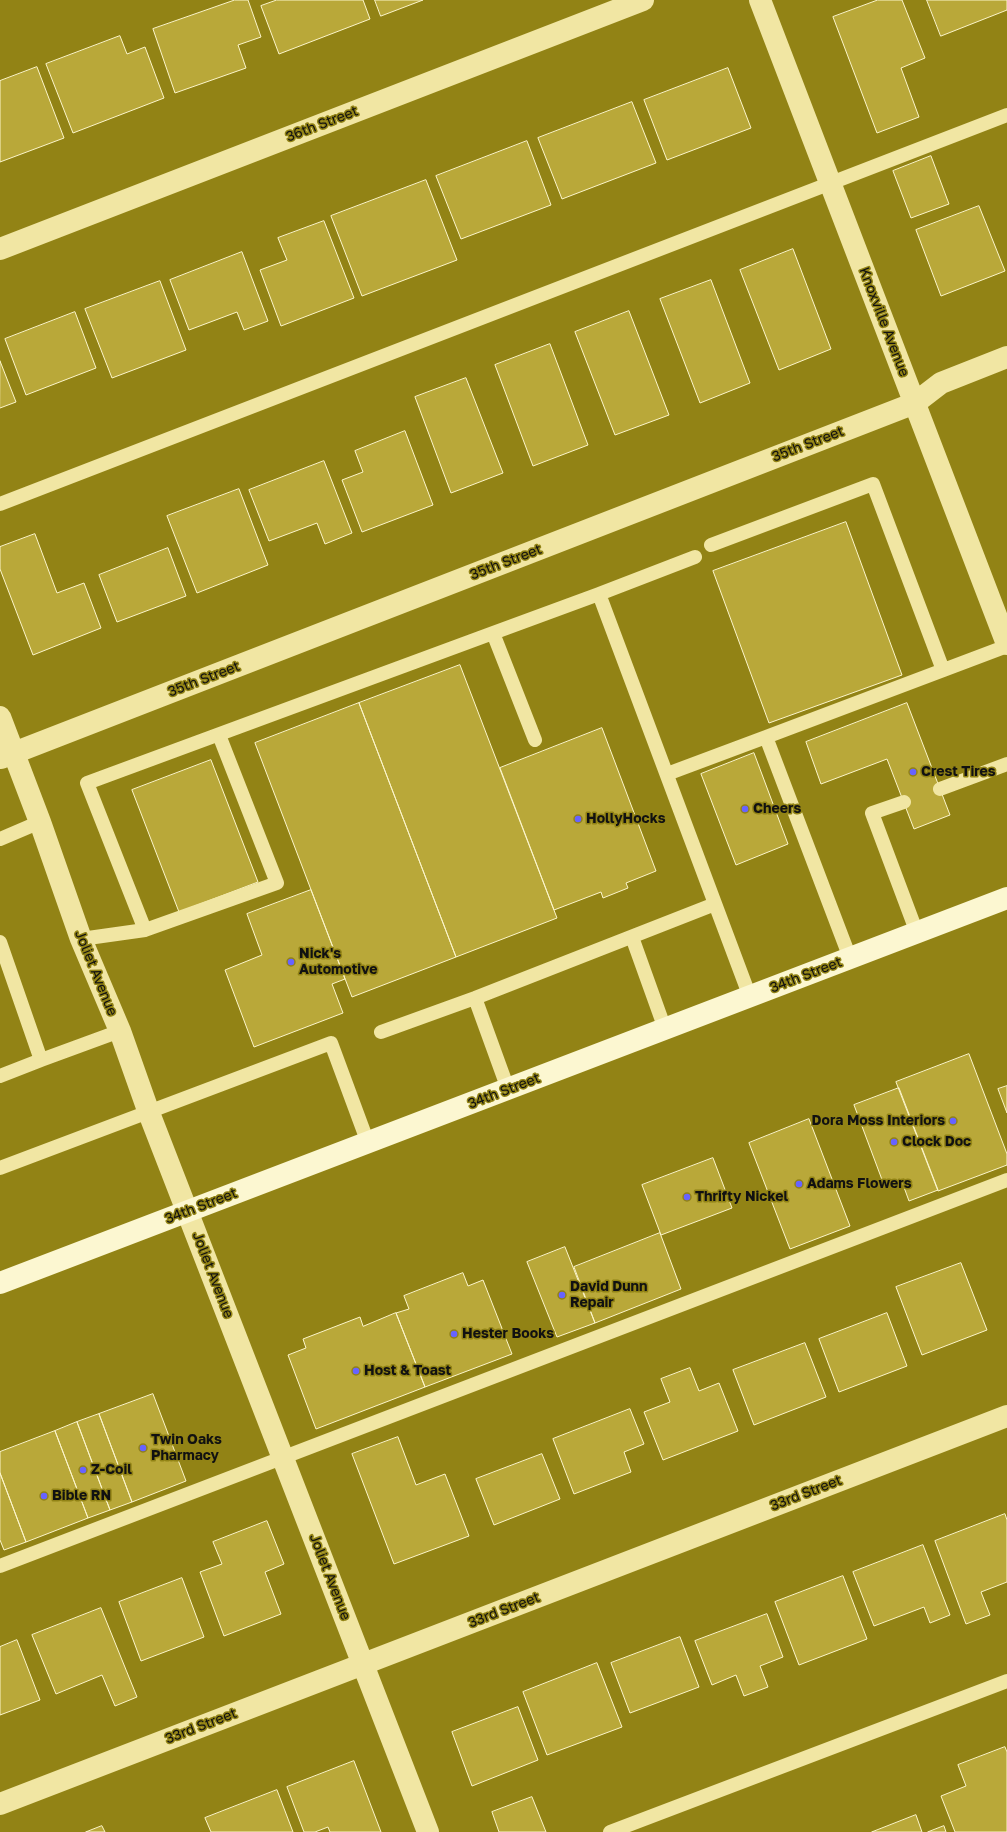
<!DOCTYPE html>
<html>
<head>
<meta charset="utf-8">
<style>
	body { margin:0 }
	canvas { display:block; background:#928315 }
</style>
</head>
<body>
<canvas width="1007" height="1832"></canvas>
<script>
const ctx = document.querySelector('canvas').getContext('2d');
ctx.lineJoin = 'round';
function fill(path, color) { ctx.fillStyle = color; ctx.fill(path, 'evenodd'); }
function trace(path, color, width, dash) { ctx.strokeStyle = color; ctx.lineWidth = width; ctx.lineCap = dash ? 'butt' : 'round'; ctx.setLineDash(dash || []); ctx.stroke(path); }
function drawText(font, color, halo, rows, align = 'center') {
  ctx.font = font + ' "Golos Text",sans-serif'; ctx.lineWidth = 3; ctx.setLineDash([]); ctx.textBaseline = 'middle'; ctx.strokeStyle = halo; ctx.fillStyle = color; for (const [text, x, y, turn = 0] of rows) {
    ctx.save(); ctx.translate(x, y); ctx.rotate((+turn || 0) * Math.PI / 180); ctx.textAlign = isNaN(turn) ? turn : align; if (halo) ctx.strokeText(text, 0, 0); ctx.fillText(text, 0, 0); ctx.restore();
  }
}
const building = new Path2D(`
	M235 0H248L261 37 238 45 246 68 175 93 153 29Z
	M277 0H363L370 19 279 54 261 6Z
	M375 0H423L381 16Z
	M878 0H902L925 58 901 68 919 117 877 133 833 17Z
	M927 0H1007V10L941 36Z
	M120 36 127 54 145 47 164 98 73 133 46 64Z
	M37 67 64 138 0 162V81Z
	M728 68 751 128 667 160 644 100Z
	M632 102 656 163 562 199 538 138Z
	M527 141 551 205 461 239 436 176Z
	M931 156 949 204 911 218 893 171Z
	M426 180 457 260 362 296 331 216Z
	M979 206 1005 271 941 296 916 230Z
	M324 221 354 298 281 326 260 270 287 260 278 238Z
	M793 249 831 349 779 370 740 270Z
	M242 252 268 321 244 330 237 312 189 330 170 280Z
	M711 280 750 383 700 403 660 299Z
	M160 281 186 350 112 378 85 309Z
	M629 311 669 415 615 435 575 332Z
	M75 312 96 368 26 395 5 339Z
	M550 344 588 445 533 466 495 365Z
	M0 361 16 402 0 408Z
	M466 378 503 473 451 493 415 397Z
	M405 431 433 505 362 532 342 480 363 472 355 451Z
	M324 461 352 533 325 544 317 523 269 541 249 490Z
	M239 489 268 565 197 593 167 516Z
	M846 522 902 675 769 723 713 571Z
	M35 534 57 593 84 583 101 628 33 655 0 569V547Z
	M168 548 186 596 117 622 99 575Z
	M460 665 557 918 456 957 359 703Z
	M359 703 456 957 352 997 255 743Z
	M907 703 950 815 914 829 887 759 821 784 806 742Z
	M602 728 656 871 626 883 628 888 603 898 601 892 554 910 500 768Z
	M754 753 788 844 736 865 701 774Z
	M211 760 258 882 179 912 132 790Z
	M311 890 345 979 332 984 343 1013 254 1047 225 970 262 955 247 914Z
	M969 1054 1007 1154V1165L938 1191 896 1082Z
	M1007 1086V1113L998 1089Z
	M899 1088 938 1190 909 1201 901 1179 884 1185 854 1105Z
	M809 1119 850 1226 790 1249 749 1143Z
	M713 1158 732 1208 661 1235 642 1185Z
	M660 1233 681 1289 595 1323 574 1267Z
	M565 1247 595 1323 557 1337 527 1262Z
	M961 1263 987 1330 922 1355 896 1287Z
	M463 1273 468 1286 483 1280 512 1354 425 1387 396 1313 409 1309 404 1296Z
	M396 1313 425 1387 316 1429 288 1355 306 1348 303 1339 360 1317 363 1326Z
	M887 1313 907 1366 839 1392 819 1339Z
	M805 1343 826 1397 754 1425 733 1370Z
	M690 1368 699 1391 719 1383 738 1431 663 1460 644 1412 670 1402 661 1379Z
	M153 1394 186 1481 132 1502 99 1414Z
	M630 1409 644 1444 624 1452 631 1472 574 1494 553 1439Z
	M99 1414 132 1502 110 1510 77 1422Z
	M77 1422 110 1510 88 1518 55 1431Z
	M55 1431 88 1518 26 1542 0 1473V1452Z
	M398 1437 416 1485 445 1474 469 1536 394 1564 352 1454Z
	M542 1454 560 1499 494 1525 476 1479Z
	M0 1473 26 1542 4 1550 0 1540Z
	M1005 1514 1007 1520V1582L981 1592 990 1615 966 1624 935 1541Z
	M267 1521 284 1564 265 1572 281 1614 224 1636 200 1572 222 1564 213 1542Z
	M923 1545 950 1615 930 1623 924 1607 874 1626 853 1572Z
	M843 1576 867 1639 799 1665 775 1602Z
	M182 1578 204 1637 141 1661 119 1602Z
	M101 1608 137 1697 115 1706 102 1675 56 1694 32 1635Z
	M767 1614 783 1657 760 1666 768 1687 744 1696 736 1675 712 1685 695 1641Z
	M680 1637 699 1687 630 1713 611 1663Z
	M17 1640 40 1700 0 1715V1647Z
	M597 1663 622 1727 547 1755 523 1692Z
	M518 1707 538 1760 472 1786 452 1732Z
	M1005 1747 1007 1752V1832H955L941 1796 966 1786 958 1765Z
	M354 1761 381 1832H330L328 1827 315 1832H304L287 1787Z
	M277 1790 293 1832H211L205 1818Z
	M532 1797 546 1832H499L492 1812Z
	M916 1815 922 1832H872Z
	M102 1826 105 1832H86Z
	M944 1826 946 1832H928Z`);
fill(building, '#b9a839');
trace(building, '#fcf5ca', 1);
trace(new Path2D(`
	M0 504 1007 115
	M711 545 873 484 943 670
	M599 594 695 557
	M766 737 1007 646
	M535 740 493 633 599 594 750 997
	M667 774 766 737 850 958
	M940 789 1007 764
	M904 802 872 813 917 933
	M0 839 40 822
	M145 930 87 783 493 633
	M632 937 665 1029
	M81 939 145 930 277 883 219 735
	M0 942 41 1060 120 1031
	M475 998 508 1089
	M381 1032 475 998 715 904
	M0 1076 41 1060
	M0 1168 331 1043 368 1143
	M0 1566 1007 1180
	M610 1832 1007 1681`), '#f1e6a3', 14);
trace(new Path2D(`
	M760 0 1007 644
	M0 249 643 0
	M0 717 40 822 81 939 120 1031 149 1113 428 1832
	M1 758 915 403 941 383 1007 357
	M0 1804 1007 1416`), '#f1e6a3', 22);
trace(new Path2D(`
	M0 1283 1007 898`), '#fcf7d1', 22);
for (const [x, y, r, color] of [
	[913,772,4,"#6763ff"],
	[745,809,4,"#6763ff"],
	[578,819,4,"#6763ff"],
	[291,962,4,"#6763ff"],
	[953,1121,4,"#6763ff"],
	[894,1142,4,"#6763ff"],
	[799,1184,4,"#6763ff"],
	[687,1197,4,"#6763ff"],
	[562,1295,4,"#6763ff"],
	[454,1334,4,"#6763ff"],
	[356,1371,4,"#6763ff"],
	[143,1448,4,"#6763ff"],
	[83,1470,4,"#6763ff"],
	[44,1496,4,"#6763ff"]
]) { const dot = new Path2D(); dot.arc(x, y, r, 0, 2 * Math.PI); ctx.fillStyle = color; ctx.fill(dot); trace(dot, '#928315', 1.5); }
drawText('14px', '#111', '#928315', [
	["36th Street",322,124,-21],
	["Knoxville Avenue",884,322,69],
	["35th Street",808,444,-21],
	["35th Street",506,562,-21],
	["35th Street",204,679,-21],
	["Joliet Avenue",96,973,68],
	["34th Street",806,975,-21],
	["34th Street",504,1091,-21],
	["34th Street",201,1206,-21],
	["Joliet Avenue",213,1275,69],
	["33rd Street",806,1493,-21],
	["Joliet Avenue",330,1577,69],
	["33rd Street",504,1610,-21],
	["33rd Street",201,1726,-21]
]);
drawText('bold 14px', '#111', '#928315', [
	["Crest Tires",921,772],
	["Cheers",753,809],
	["HollyHocks",586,819],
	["Nick's",299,954],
	["Automotive",299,970],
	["Dora Moss Interiors",945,1121,"right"],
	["Clock Doc",902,1142],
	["Adams Flowers",807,1184],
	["Thrifty Nickel",695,1197],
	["David Dunn",570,1287],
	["Repair",570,1303],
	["Hester Books",462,1334],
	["Host & Toast",364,1371],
	["Twin Oaks",151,1440],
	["Pharmacy",151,1456],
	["Z-Coil",91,1470],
	["Bible RN",52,1496]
], 'left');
</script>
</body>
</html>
